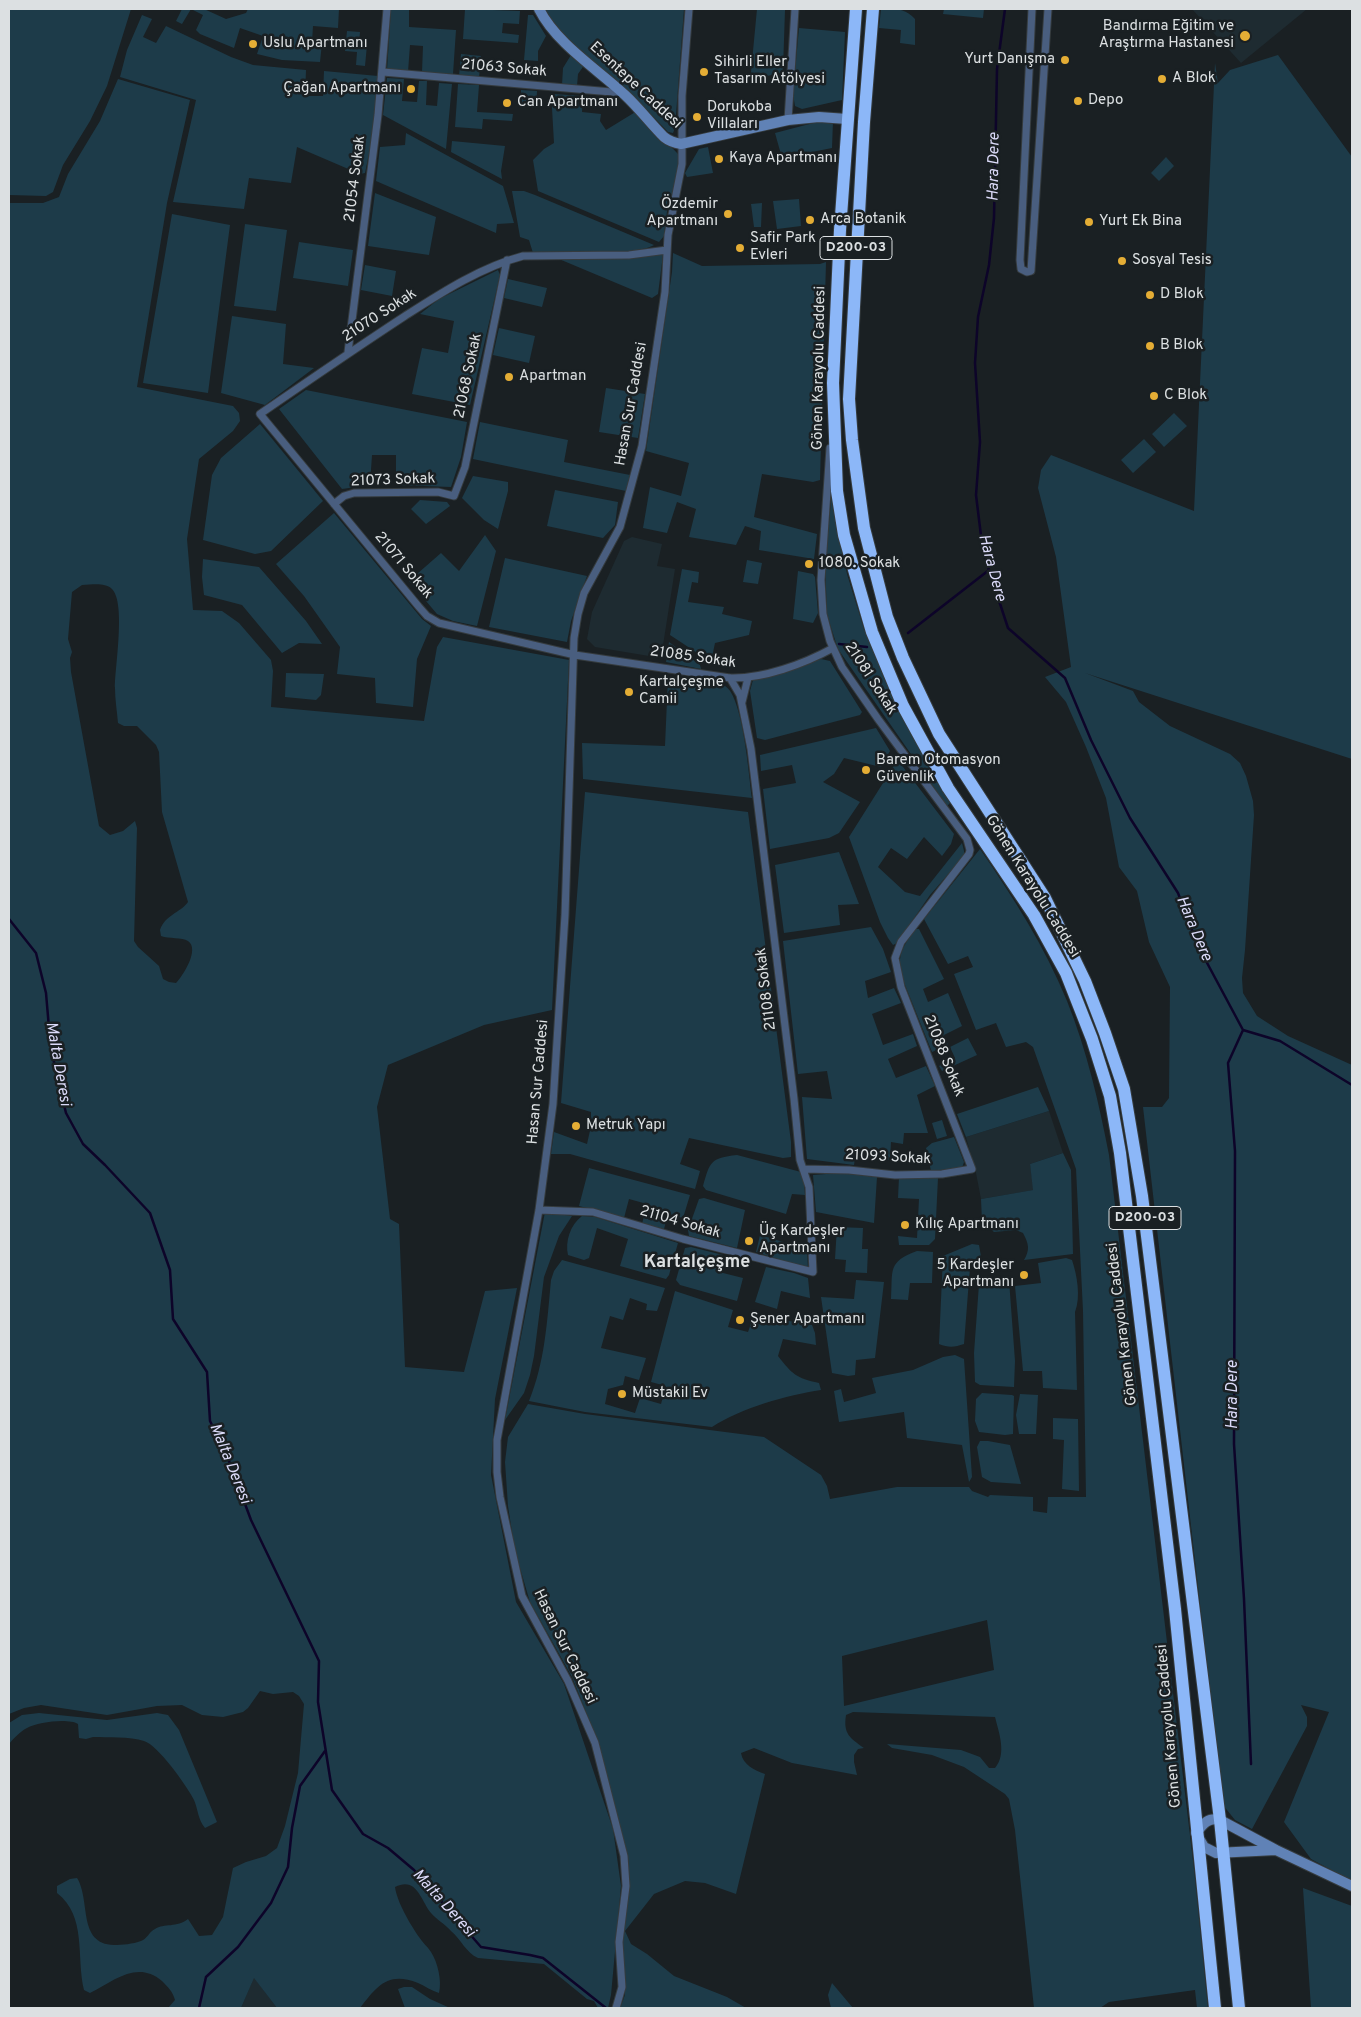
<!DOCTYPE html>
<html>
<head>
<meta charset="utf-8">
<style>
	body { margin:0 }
	#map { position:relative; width:1361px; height:2017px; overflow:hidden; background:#1a2023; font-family:Overpass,sans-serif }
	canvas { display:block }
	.frame { position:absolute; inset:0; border:10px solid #dce0e2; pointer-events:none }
</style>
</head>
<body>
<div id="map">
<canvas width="1361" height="2017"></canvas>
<div class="frame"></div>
</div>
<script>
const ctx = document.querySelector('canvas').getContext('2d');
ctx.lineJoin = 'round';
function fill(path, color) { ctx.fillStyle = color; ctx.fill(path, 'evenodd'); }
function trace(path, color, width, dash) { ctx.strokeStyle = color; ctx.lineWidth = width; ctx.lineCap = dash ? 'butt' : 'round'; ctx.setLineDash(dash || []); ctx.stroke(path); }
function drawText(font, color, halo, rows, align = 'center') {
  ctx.font = font + ' Overpass,sans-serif'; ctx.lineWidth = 5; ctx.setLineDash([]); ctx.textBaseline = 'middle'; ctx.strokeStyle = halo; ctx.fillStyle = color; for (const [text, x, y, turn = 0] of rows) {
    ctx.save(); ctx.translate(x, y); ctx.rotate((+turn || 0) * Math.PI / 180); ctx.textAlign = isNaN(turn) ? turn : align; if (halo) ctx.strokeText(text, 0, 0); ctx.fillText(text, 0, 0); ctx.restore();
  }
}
fill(new Path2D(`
	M1192 9H1307L1241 63Z
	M632 537 662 544 657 566 675 569 661 658 595 647 587 639 592 612 624 541Z
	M1049 1111 1063 1153 1030 1164 1034 1190 981 1199 976 1173 966 1137Z
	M254 1977 277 2008H241Z`), '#1e2b31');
fill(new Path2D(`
	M9 9H131L107 86 90 121 63 165 53 192 46 196 9 195Z
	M182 9H204L226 19 246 13 248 9H339L338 28 313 26 312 42 322 43 320 62 282 60 257 54 263 36 240 28 234 48 200 34 196 30 203 15 191 9 182 24 176 21Z
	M391 9H409V27L456 30 453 74 422 72 423 46 410 45 408 72 387 70Z
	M465 9 520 11 519 24 503 23 502 33 519 35 518 43 463 39Z
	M545 9H684L675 128 673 133 668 132C651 114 634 97 616 80 590 58 562 38 545 9Z
	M757 9 785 10 783 70 780 73 754 79 751 72Z
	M881 9C895 9 904 7 915 19V45L900 43 901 30 879 28Z
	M944 9H984L983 18 943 14Z
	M142 15 152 19 143 37 156 43 166 26 231 57 253 65 306 70 305 96H323L324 71 378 76 372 139 365 173 360 174 297 147 291 183 249 178 244 209 173 202 196 100 120 77 127 50Z
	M528 15H533L546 36 538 51V61L524 60Z
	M799 28 845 32 842 100 802 109 795 106 793 94Z
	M347 31 360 32 359 44 367 45 365 66 356 65 357 52 345 51Z
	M461 54 481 56 479 78 459 76Z
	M571 55 585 64 578 74 577 86 562 85 563 68Z
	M1278 55 1352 157V759L1085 673 1133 691 1139 702 1170 726 1230 754 1240 763 1246 776 1253 801 1254 815 1245 950 1242 978 1243 993 1257 1016 1288 1036 1352 1065V1881L1311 1859 1284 1822 1329 1712 1301 1705 1307 1717V1726L1252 1829 1235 1820 1223 1805 1143 1107H1162L1169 1098 1170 987 1149 942 1137 891 1119 867 1106 798 1086 747 1066 702 1045 677 1071 667 1056 557 1038 488 1041 470 1051 455 1194 511 1215 63 1218 83 1230 70Z
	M387 78 404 79 402 101 417 102 419 81H427L426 105 437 106 439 83 452 84 446 149 383 115Z
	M118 79 190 100 167 203 137 387 233 406 239 413 240 421 233 431 199 459 187 539 193 610 222 611 239 623 271 660 273 671 271 707 424 721 437 647 443 637 569 660 552 1010 484 1025 388 1065 377 1107 390 1219 399 1224 405 1367 464 1372 485 1291 517 1288 495 1399 491 1475 516 1602 564 1684 613 1829 621 1886 611 1995 608 2008H598L594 2001 587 1999 544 1964 478 1958C466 1953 461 1939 451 1931 445 1924 437 1920 431 1913 421 1901 417 1876 395 1887 397 1902 410 1924 419 1937 422 1942 427 1946 431 1952 438 1963 442 1981 439 1993 432 1991 425 1986 418 1983 388 1971 377 1986 360 2008H277L254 1978 241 2008H168L175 2000C173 1992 168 1987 162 1981 137 1960 114 1981 90 1993L84 1990C76 1957 87 1916 57 1893V1886L70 1879 77 1878C91 1900 77 1944 114 1945 122 1945 133 1944 141 1941 147 1939 149 1932 155 1929 164 1923 177 1928 188 1919L199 1936 212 1935 223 1917 233 1868 246 1862 266 1856 277 1848 285 1826 298 1773 304 1704 299 1696 293 1692 273 1694 260 1691 248 1708 243 1712 223 1717 202 1715 182 1705 157 1706 107 1715 41 1705 24 1708 9 1714V203H43L59 197 68 174 100 121ZM82 585C92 585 104 582 112 589 126 603 115 667 115 688 115 700 117 711 118 723L124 726H137L156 745 159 752 162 812 188 902C180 913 165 915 160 930L161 936C169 939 182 937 188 941 200 949 183 976 176 983L169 982 163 979 159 966 138 947 134 941 137 828 135 821 123 831 110 835 99 826 71 672 70 658 72 652 68 639 72 592Z
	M458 84 479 85 477 112 513 114 512 121 483 119 482 129 455 127Z
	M521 90 537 91 536 106H521Z
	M554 94 583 96 582 112 601 114 600 121 606 130 637 111 678 154V172L667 211 664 236 659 242 538 191 533 160 544 149 554 143 552 108Z
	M821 121H833L832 148 782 158 775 133Z
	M406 133 503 186 514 223 497 224 496 233 376 181 380 147 405 145Z
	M452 141 505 146 501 171 502 179 451 152Z
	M708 147 713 173 687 177 685 173 699 149Z
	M1166 157 1174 166 1159 181 1151 173Z
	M512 191H524L535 195 654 245C636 256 559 253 533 253L529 240 520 237Z
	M375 193 436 217 429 255 368 246Z
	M799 199 801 226 777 229 773 201Z
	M762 203 761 227H754L751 204Z
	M172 214 230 225 208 393 143 383Z
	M245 224 287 230 276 311 234 306Z
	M299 242 353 250 348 286 293 278Z
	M673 253 702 266 820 264 826 262 820 480 813 482 762 474 754 517 817 534 814 559 759 550 761 531 745 526 736 545 689 537 696 509 677 502 667 533 643 528 650 487 681 496 689 463 646 451 672 272Z
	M660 254 663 255 658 294 652 298 559 259 637 258Z
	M365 265 396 271 392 296 361 290Z
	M498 270 500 275 470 405 412 394 422 348 448 353 454 321 420 314 439 299Z
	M508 279 547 288 542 307 504 298Z
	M232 316 286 324 283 364 314 368 265 405 221 393Z
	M499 328 535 336 529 363 493 355Z
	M606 388 645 394 638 438 599 432Z
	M306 390 467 422 461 457 451 487 396 485V455H372L370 485 342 489 279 409Z
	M1174 413 1187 426 1164 447 1152 434Z
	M480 422 568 440 564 462 630 475 626 491 473 459Z
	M260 424 323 501 271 551 255 554 203 540 212 475 221 458Z
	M1144 439 1156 452 1133 473 1121 460Z
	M473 476 508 482V491L498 529 484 520 462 498Z
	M555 490 618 502 615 525 603 538 547 526Z
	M832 491 847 574 864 629 896 706 950 803 947 806 838 649 827 615 825 564Z
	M420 500 447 502 450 506 426 524 411 509Z
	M334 513 422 619 431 626 417 659 413 707 376 703 375 678 337 674 340 647 304 596 276 564Z
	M485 535 496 551 477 626 453 621 437 614 409 581 441 553 459 571Z
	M505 558 587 576 571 621 567 642 489 627Z
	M203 559 259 567 306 621 322 644 299 643 282 653 242 605 204 595 202 577Z
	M747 560 762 563 758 584 743 582Z
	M682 569 699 572 698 583 692 582 688 602 724 607 722 614 752 621 749 635 715 643 711 662 670 635Z
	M798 571 813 574 815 577 818 613 813 623 793 619Z
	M669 642 700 665 701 669 666 662Z
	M821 659 830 661 862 712 860 715 765 740 757 738 750 691 753 680Z
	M286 673 324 674 321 695 316 700 285 697Z
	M668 677C678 679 719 682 725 686 743 696 749 776 752 798L583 779 582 743 665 746Z
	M876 728 890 751 881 767 844 758 834 774 823 782 860 802 839 833 829 838 770 849 763 789 796 783 792 765 761 771 760 755Z
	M900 763 954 834 951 844 942 856 924 837 907 859 891 848 878 867 905 892 920 896 962 843 964 851V856L930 895 897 943 893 945 888 938 880 922 849 837 895 764Z
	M585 792 748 812 791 1142V1157L783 1158 689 1138 680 1164 700 1171 695 1189 570 1154H551L554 1132 587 1144 591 1126V1112L561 1103Z
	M980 849C1013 897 1045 947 1067 1001 1087 1051 1099 1103 1109 1155L1194 1869 1208 2008H1197L1195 1990 1109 2002 1100 2008H1034L1015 1830 1009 1799 1005 1794 964 1767 932 1755 892 1748 887 1744 961 1750 980 1757 989 1768H995C1007 1754 999 1733 995 1717L853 1712 846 1715C843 1734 850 1738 864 1748L858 1749 854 1755V1762L857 1775 792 1763 754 1748 741 1753C743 1765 754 1770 765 1774L736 1894 705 1883 685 1881 654 1894 625 1931 631 1944 647 1954 674 1976 727 1997 746 2008H620L625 1995 622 1941 629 1884 628 1858 600 1747 572 1677 530 1602 515 1551 508 1506 505 1462 508 1437 528 1404 585 1414 764 1437 821 1475 827 1486 830 1499 897 1487H969L972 1491 988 1497 990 1495 1033 1497V1511L1047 1513 1048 1497H1086L1083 1311 1076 1169 1033 1047 1026 1042 1006 1047 996 1023 976 1030 954 974 973 967 968 956 948 964 924 919ZM987 1620 994 1670 844 1706 842 1656Z
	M839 852 859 904 838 905 840 925 784 933 775 865Z
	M871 927 883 949 891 972 865 981 868 998 894 988 901 1003 872 1014 883 1045 913 1034 917 1046 888 1059 896 1078 926 1066 935 1086 917 1095 928 1133H904L903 1144 891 1142 890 1160 856 1152 854 1165 807 1159 802 1097 832 1099 827 1071 798 1074 783 941Z
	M915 929H919L944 979 923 989 928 1002 948 993 962 1026 944 1035 948 1045 932 1052 901 975C897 953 904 946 915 929Z
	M968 1038 977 1055 942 1071 939 1066 955 1058 950 1047Z
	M1038 1087 1049 1111 966 1137 957 1114Z
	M942 1120 947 1136 937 1139 932 1123Z
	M954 1137 964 1162 962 1168 931 1171 926 1148 932 1143Z
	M1063 1153 1071 1170 1073 1254 1024 1260C1030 1250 1029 1244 1023 1233L1016 1230 994 1232 982 1221 981 1199 1033 1190 1030 1164Z
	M737 1155 801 1172 804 1183 805 1195 792 1194 786 1214 706 1190 703 1186C710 1162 710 1158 737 1155Z
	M589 1168 690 1195 683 1218 668 1214 664 1229 642 1224 647 1204 629 1199 624 1218 579 1206Z
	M840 1173 877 1177 874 1223 816 1212 813 1175Z
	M899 1177 938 1178 935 1239 929 1245H899L898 1236 917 1238 919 1199 898 1198Z
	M704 1198 745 1210 737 1248 689 1236 688 1230 699 1199Z
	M545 1212 572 1216 559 1236 544 1277 534 1356 530 1375 524 1393 505 1420Z
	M582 1216 595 1217 678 1243 669 1275 666 1279 620 1266 628 1239 597 1228 589 1258 584 1260 568 1255C565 1242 570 1225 582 1216Z
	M837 1227 863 1228 862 1249H868L867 1273 845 1272 846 1260 835 1259Z
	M760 1235 807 1249 808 1269 756 1252Z
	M972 1244 979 1245 982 1262 970 1267 964 1344C955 1347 949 1348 939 1344L943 1256Z
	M691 1247 723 1255 719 1272 743 1278 737 1301 680 1285 676 1280 685 1248Z
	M917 1251 933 1252 932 1283H910L908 1300 891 1299C893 1270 887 1262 917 1251Z
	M1066 1258 1072 1260C1077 1275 1081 1297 1075 1312L1077 1390 1043 1388 1042 1371H1023L1015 1286 1041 1283 1038 1263Z
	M562 1260 665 1288 657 1311 646 1310 647 1304 630 1298 623 1320 610 1316 601 1348 646 1358 639 1380 625 1376 623 1385 608 1389 605 1404 635 1413 640 1398 661 1404 666 1386 651 1382 675 1291 733 1310 728 1327 748 1332 754 1315 812 1325 815 1333 816 1345 783 1339 778 1356C792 1374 796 1378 819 1383L821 1390C787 1395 741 1408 712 1427L585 1412 529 1401C545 1362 547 1322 551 1280L554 1271Z
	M766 1267 794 1273 808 1278 810 1298 781 1291 777 1309 755 1302Z
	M856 1280 884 1282 875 1358 856 1360 855 1375 848 1376 832 1373 821 1297 854 1299Z
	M1009 1280 1015 1361 1014 1387 980 1385 975 1382 974 1353 979 1284Z
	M955 1355 964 1359 972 1477 969 1482 962 1445 907 1438 904 1412 839 1422 834 1391 841 1389 844 1402 876 1393 872 1378 913 1370 943 1357Z
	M982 1393 1012 1395 1014 1396 1013 1434 1005 1435 979 1432 975 1421 976 1399Z
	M1020 1394 1038 1395 1036 1434H1019L1016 1415Z
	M1053 1418 1078 1419 1079 1491 1062 1489 1064 1440 1053 1439Z
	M980 1441H988L1010 1445 1021 1484 991 1482 982 1477 977 1447Z
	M39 1713 107 1720 157 1713 168 1715 179 1730 217 1822 205 1828C198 1820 198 1809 194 1800 187 1786 158 1745 144 1741 130 1736 107 1738 93 1737L86 1739 79 1738 78 1724C68 1718 38 1722 27 1728 21 1731 13 1739 9 1744V1723L22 1715Z
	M1303 1888 1352 1906V2008H1311Z
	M832 1983 853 2008H831L828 1995Z
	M404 1987H412L430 1999 450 2008H405L398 1989Z`), '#1d3b49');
trace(new Path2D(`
	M1005 9 997 69 994 218 989 265 978 317 975 363 980 442 976 495 983 552 1008 628 1065 678 1091 740 1130 818 1178 893 1198 946 1243 1030 1280 1041 1352 1085
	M908 633 989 570
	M839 644 867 647
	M9 919 36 953 46 993 50 1040 56 1073 66 1113 83 1144 105 1165 150 1213 170 1270 173 1319 207 1372 210 1421 226 1453 251 1520 319 1661 318 1702 332 1790 363 1834 388 1848 414 1870 481 1947 530 1955 543 1958 606 2008
	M1243 1030 1228 1063 1235 1151 1234 1444 1244 1599 1251 1764
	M199 2008 206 1977 238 1947 271 1903 288 1867 292 1828 300 1786 325 1751`), '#0d0429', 2.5);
const street = new Path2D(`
	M1032 9 1020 260 1021 269 1027 272 1031 271 1048 9
	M383 72 623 93
	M788 120 795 9
	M667 250 629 255 523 256C481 267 441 293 405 316 356 348 308 381 260 414L419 607 427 616 439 623 575 655 730 678C763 679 804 664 833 648
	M348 352 378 115 387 9
	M334 504 344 496 354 493 438 492 454 496 465 467 507 260
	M742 702 748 678
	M803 1169 849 1170 895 1175 942 1174 972 1169 901 987 895 958 901 942 969 854 970 850 967 839 878 719 842 667 830 641 823 614 821 580 830 448
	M539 1210 593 1212 683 1239 813 1272 809 1187 800 1160 794 1099 751 749 740 695 730 678
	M616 2008 622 1987 619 1942 626 1886 624 1856 595 1743 568 1681 522 1596 500 1497 497 1472V1440L539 1210 553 1104 565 915 574 638 578 614 584 593 620 527 642 446 665 292 668 235 682 164V96L689 9`);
const secondary = new Path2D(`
	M539 9C556 43 597 69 625 95 639 108 651 124 664 137 669 141 675 143 681 144L788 120 819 117 847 119
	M1276 1850 1216 1853 1204 1847 1196 1833C1203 1824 1208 1817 1220 1820L1276 1850 1352 1886`);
const highway = new Path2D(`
	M856 9 840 230 833 383 837 491 844 535 872 632 903 706 948 788 1034 915 1066 973 1092 1039 1110 1096 1120 1153 1175 1609 1215 2008
	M873 9 864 122 849 399 852 440 864 528 887 617 903 658 939 734 1045 898 1085 981 1105 1033 1124 1089 1142 1196 1220 1820 1239 2008`);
trace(street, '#353b3e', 9);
trace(secondary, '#353b3e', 12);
trace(highway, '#353b3e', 14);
trace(street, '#495e7f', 7);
trace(secondary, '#6082b6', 10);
trace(highway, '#8cb7f8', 12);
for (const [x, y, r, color] of [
	[1245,36,6,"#e4ad35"],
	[253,44,5,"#e4ad35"],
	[1065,60,5,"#e4ad35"],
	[704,72,5,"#e4ad35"],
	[1162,79,5,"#e4ad35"],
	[411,89,5,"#e4ad35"],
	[1078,101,5,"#e4ad35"],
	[507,103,5,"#e4ad35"],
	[697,117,5,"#e4ad35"],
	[719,159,5,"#e4ad35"],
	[728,214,5,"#e4ad35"],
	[810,220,5,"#e4ad35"],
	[1089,222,5,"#e4ad35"],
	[740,248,5,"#e4ad35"],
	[1122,261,5,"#e4ad35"],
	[1150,295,5,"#e4ad35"],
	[1150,346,5,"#e4ad35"],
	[509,377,5,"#e4ad35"],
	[1154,396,5,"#e4ad35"],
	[809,564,5,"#e4ad35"],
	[629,692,5,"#e4ad35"],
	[866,770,5,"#e4ad35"],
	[576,1126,5,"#e4ad35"],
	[905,1225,5,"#e4ad35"],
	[749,1241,5,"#e4ad35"],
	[1024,1275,5,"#e4ad35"],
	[740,1320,5,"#e4ad35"],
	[622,1394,5,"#e4ad35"]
]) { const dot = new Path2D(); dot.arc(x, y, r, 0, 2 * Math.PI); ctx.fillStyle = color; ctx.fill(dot); trace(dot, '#1a2023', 2); }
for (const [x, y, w] of [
	[856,248,72],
	[1145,1218,72]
]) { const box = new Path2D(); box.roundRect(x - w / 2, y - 11.5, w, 23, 4); ctx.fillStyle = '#1a2023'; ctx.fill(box); trace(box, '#dce0e2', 1); }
drawText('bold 14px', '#dce0e2', null, [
	["D200-03",856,248],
	["D200-03",1145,1218]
]);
drawText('15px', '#dce0e2', '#1a2023', [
	["Bandırma Eğitim ve",1234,27,"right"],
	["Araştırma Hastanesi",1234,44,"right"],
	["Uslu Apartmanı",263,44],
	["Yurt Danışma",1055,60,"right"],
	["Sihirli Eller",714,63],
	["Tasarım Atölyesi",714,80],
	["A Blok",1172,79],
	["Çağan Apartmanı",401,89,"right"],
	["Depo",1088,101],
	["Can Apartmanı",517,103],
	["Dorukoba",707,108],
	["Villaları",707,125],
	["Kaya Apartmanı",729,159],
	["Özdemir",718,205,"right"],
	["Apartmanı",718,222,"right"],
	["Arca Botanik",820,220],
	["Yurt Ek Bina",1099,222],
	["Safir Park",750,239],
	["Evleri",750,256],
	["Sosyal Tesis",1132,261],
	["D Blok",1160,295],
	["B Blok",1160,346],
	["Apartman",519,377],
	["C Blok",1164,396],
	["1080. Sokak",819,564],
	["Kartalçeşme",639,683],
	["Camii",639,700],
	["Barem Otomasyon",876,761],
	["Güvenlik",876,778],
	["Metruk Yapı",586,1126],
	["Kılıç Apartmanı",915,1225],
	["Üç Kardeşler",759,1232],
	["Apartmanı",759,1249],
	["5 Kardeşler",1014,1266,"right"],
	["Apartmanı",1014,1283,"right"],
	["Şener Apartmanı",750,1320],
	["Müstakil Ev",632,1394]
], 'left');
drawText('15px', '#dce0e2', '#1a2023', [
	["21063 Sokak",504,69,5],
	["Esentepe Caddesi",635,86,43],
	["21054 Sokak",356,179,-83],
	["21070 Sokak",380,316,-33],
	["Gönen Karayolu Caddesi",820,368,-89],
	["21068 Sokak",469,376,-78],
	["Hasan Sur Caddesi",632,404,-80],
	["21073 Sokak",393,481,-2],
	["21071 Sokak",403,566,50],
	["21085 Sokak",693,658,8],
	["21081 Sokak",870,679,57],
	["Gönen Karayolu Caddesi",1032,887,58],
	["21108 Sokak",767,989,-97],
	["21088 Sokak",943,1056,68],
	["Hasan Sur Caddesi",539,1082,-85],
	["21093 Sokak",888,1158,3],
	["21104 Sokak",680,1223,16],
	["Gönen Karayolu Caddesi",1123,1324,-97],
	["Hasan Sur Caddesi",564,1647,64],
	["Gönen Karayolu Caddesi",1170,1726,-95]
]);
drawText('italic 16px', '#dbdaf8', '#1a2023', [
	["Hara Dere",995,167,-89],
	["Hara Dere",991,568,75],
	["Hara Dere",1193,929,67],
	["Malta Deresi",57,1064,80],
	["Hara Dere",1234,1395,-90],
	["Malta Deresi",229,1464,68],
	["Malta Deresi",443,1904,48]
]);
drawText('bold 18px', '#dce0e2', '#1a2023', [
	["Kartalçeşme",697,1263]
]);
</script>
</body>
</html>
